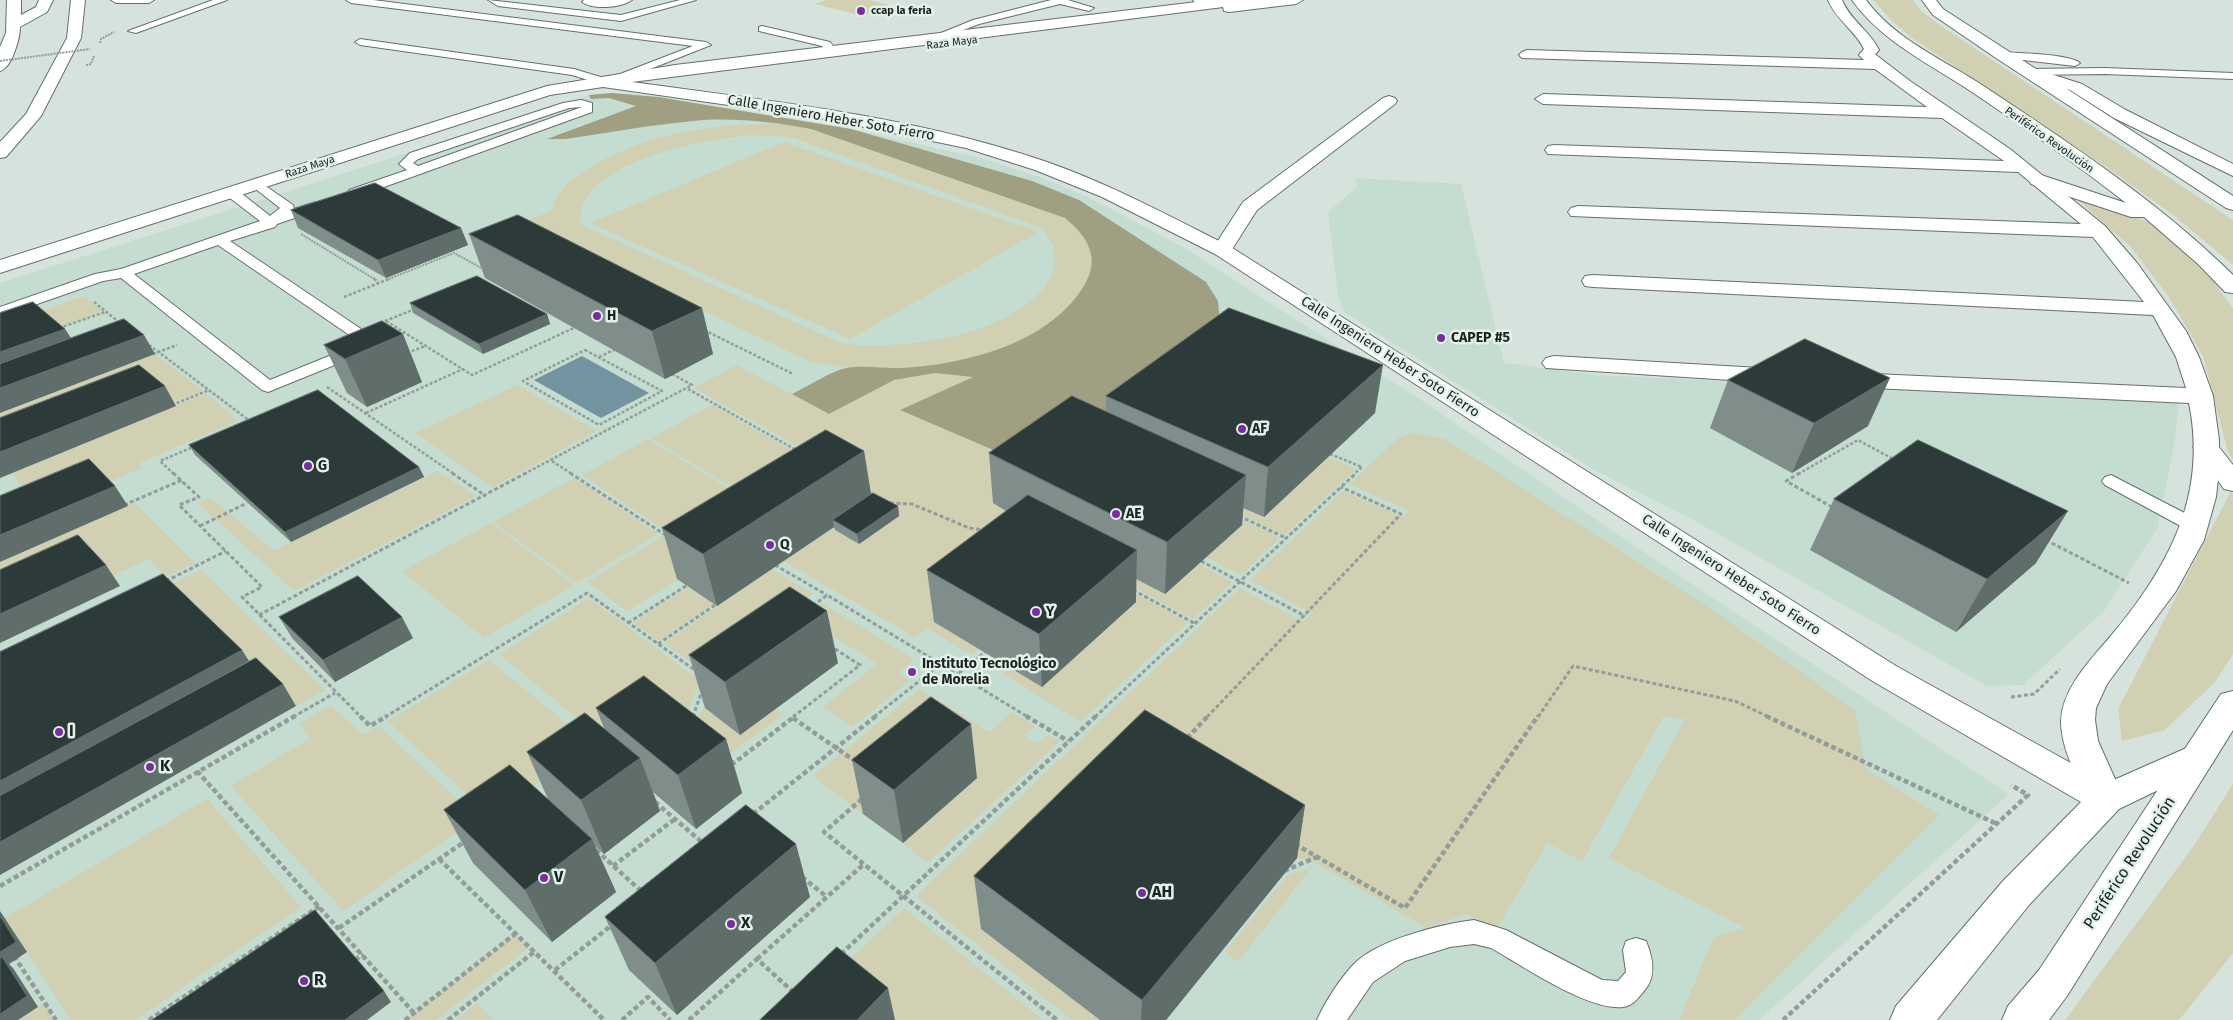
<!DOCTYPE html>
<html>
<head>
<meta charset="utf-8">
<style>
	body { margin:0 }
	canvas { display:block; background:#d5e3dc }
</style>
</head>
<body>
<canvas width="2233" height="1020"></canvas>
<script>
const ctx = document.querySelector('canvas').getContext('2d');
ctx.lineJoin = 'round';
function fill(path, color) { ctx.fillStyle = color; ctx.fill(path, 'evenodd'); }
function trace(path, color, width, dash) { ctx.strokeStyle = color; ctx.lineWidth = width; ctx.lineCap = dash ? 'butt' : 'round'; ctx.setLineDash(dash || []); ctx.stroke(path); }
function drawText(font, color, halo, rows, align = 'center') {
  ctx.font = font + ' "Fira Sans",sans-serif'; ctx.lineWidth = 5; ctx.setLineDash([]); ctx.textBaseline = 'middle'; ctx.strokeStyle = halo; ctx.fillStyle = color; for (const [text, x, y, turn = 0] of rows) {
    ctx.save(); ctx.translate(x, y); ctx.rotate((+turn || 0) * Math.PI / 180); ctx.textAlign = isNaN(turn) ? turn : align; if (halo) ctx.strokeText(text, 0, 0); ctx.fillText(text, 0, 0); ctx.restore();
  }
}
fill(new Path2D(`
	M612 93 658 97 851 129 985 159 1040 177 1090 198 1183 247 1418 398 1639 549 2009 794 1759 1020H0V283L589 95Z
	M1355 178 1461 184 1504 363 1597 375 2179 403 2175 439 2158 527 2104 611 2023 685 1987 686 1688 517 1594 470 1344 312 1338 295 1328 212 1357 187Z`), '#c5dcd0');
fill(new Path2D(`
	M826 0H869L892 6 863 16 815 4Z
	M1873 0H1913L1920 10 1941 26 2233 220V265L2172 214 2105 166 1912 38 1893 22Z
	M782 124 811 129 1065 218C1084 233 1100 255 1087 280 1044 364 892 381 809 361L520 224 553 210C555 192 570 180 585 171 642 133 715 123 782 124ZM751 135 791 137 1042 228C1047 235 1053 243 1054 252 1063 299 986 330 950 337 915 345 879 347 843 344L580 224C575 161 707 139 751 135Z
	M784 142 1038 232 850 339 590 223Z
	M2072 195 2157 225 2212 280 2233 308V460L2228 452 2203 356 2169 297 2131 247Z
	M84 296 103 311 58 327 39 312Z
	M155 354 203 391 172 403 0 443V413Z
	M737 365 829 414 894 380 935 373 974 377 900 410 1033 467 1165 594 1199 564 1232 582 1193 619 1041 537 1036 541 1188 622 1080 722 983 661 990 655 934 622 979 649 972 655 926 628 915 637 783 561 832 529 859 544 875 503 848 475 694 388Z
	M518 385 597 431 492 487 415 433Z
	M206 393 238 421 139 463 142 468 106 483 33 500 12 473Z
	M712 405 797 453 735 489 651 438Z
	M1414 433 1445 439 1705 605 1855 710 1866 769 1939 815 1735 1020H1679L1714 937 1745 928 1609 858 1685 719 1663 717 1582 861 1547 843 1496 930 1467 914 1426 928 1315 862 1297 858 1100 1020H1072L916 896 1240 588 1303 622 1311 613 1250 580 1343 491 1403 517 1409 511 1350 484 1398 438Z
	M648 439 733 491 666 531 582 475Z
	M1112 453 1328 457 1356 469 1284 535Z
	M794 457 835 480 627 611 587 582Z
	M438 471 476 496 294 591 198 503 210 497 274 551Z
	M574 478 658 534 577 583 493 522Z
	M1158 480 1280 538 1241 575 1206 557 1241 525Z
	M2231 491 2233 495V654L2216 681 2165 730 2122 741 2118 709Z
	M135 503 195 563 166 577 149 559 112 576 0 599V562Z
	M491 523 574 585 484 638 402 571Z
	M772 569 813 594 704 671 664 643Z
	M201 570 325 690 296 706 269 679 0 797 170 585Z
	M688 587 714 603 659 641 633 623Z
	M589 598 700 681 686 716 663 697 490 816 388 721 489 660 585 739 594 732 499 654Z
	M822 603 914 659 898 673 909 681 852 727 823 707 877 664 803 617Z
	M920 689 990 732 1012 712 1035 726 1024 736 1037 744 1049 735 1060 741 927 863 903 843 976 777 863 814 813 776Z
	M331 705 363 735 379 726 477 818 343 911 231 786 311 738 299 724Z
	M705 708 740 735 776 709 784 714 732 752 694 720Z
	M2233 784V953L2179 1020H2065L2193 847Z
	M207 799 301 907 135 1020H71L5 918Z
	M1312 867 1238 962 1225 952 1287 876Z
	M904 908 1043 1020H787Z
	M515 934 529 947 436 1020H405Z
	M45 1003 56 1020H18Z
	M477 1003 493 1020H457Z`), '#d1d0b3');
fill(new Path2D(`
	M612 93 658 97 851 129 1032 181 1079 200 1206 282 1218 301 1220 322 1181 367 1033 467 900 410 973 377 935 373 894 380 829 414 792 394C805 388 835 369 847 368 864 365 885 369 903 368 968 364 1055 342 1087 280 1100 255 1084 233 1065 218L811 129C773 122 731 117 693 121 650 125 607 133 565 139H547L636 106 609 98 591 99 589 95Z`), '#a09f82');
fill(new Path2D(`
	M582 356 649 393 601 418 534 380Z`), '#72939f');
const lane = new Path2D(`
	M111 0H154L149 3H116Z
	M213 0H227L136 33 128 31Z
	M346 0H373L706 42 711 45 607 86 572 75 360 45 355 42 360 39 574 69 607 79 693 46 351 3Z
	M488 0 621 15 680 0H696L621 21 498 6Z
	M584 0H632C621 8 593 10 582 2Z
	M1051 0H1068L1094 8 1089 11 1060 4 979 24 935 41 936 48H928L924 40 973 20Z
	M762 26 830 42 838 52 829 54 822 46 759 31V27Z
	M2001 52C2017 53 2070 54 2080 63L2075 66 1997 57 1996 55Z
	M2105 68 2233 73V79L2105 74 2029 75 2024 72 2029 69Z
	M581 100 592 103V112L359 196H349L348 193 349 190 407 170 399 164 410 153 563 103ZM582 107 418 166 413 163 418 159 569 108Z
	M257 180 293 205 294 209 316 202 323 206 321 209 277 224 275 227 230 241 379 341 381 344 379 347 268 392 262 390 121 278 103 281 0 317V307L95 274 121 269 260 221 226 195 225 192 226 189H236L270 216 280 208 253 187 251 184ZM218 245 361 343 270 380 134 274Z
	M2111 475 2202 522 2205 526 2202 530 2195 532 2188 530 2105 485 2102 481 2105 477Z
	M1474 920 1506 930 1602 980 1618 981 1626 972 1623 950 1626 941 1636 938 1646 941C1653 958 1657 977 1644 991 1638 998 1633 1006 1623 1007 1588 1011 1523 966 1491 948L1474 944 1450 947 1405 961 1373 982 1347 1020H1317C1325 1002 1339 980 1353 965 1376 940 1441 924 1474 920Z`);
const street = new Path2D(`
	M71 0H85L81 38 41 116 6 157 0 158V142L26 114 67 38Z
	M1193 0H1216L1223 4 1216 8 1195 3Z
	M1527 50 1864 60 1859 55 1862 52H1872L1910 81 2010 149 2105 226 2137 263 2186 331 2199 357 2213 396 2219 440V469L2216 497 2204 540 2176 591 2107 684 2096 708 2095 720 2098 741 2124 799 2119 809 2106 813 2093 809C2080 783 2061 751 2061 721 2062 689 2090 660 2110 637 2168 568 2208 496 2189 403L1852 387 1844 385 1840 380 1844 375 1852 373 2186 388 2176 357 2153 315 1593 287 1585 286 1582 281 1585 276 1593 275 2144 302 2093 237 1571 216 1568 212 1571 208 1578 206 2081 224 2018 172 1548 154 1545 150 1548 146 1554 145 2004 161 1942 118 1543 104 1535 99 1543 94 1927 107 1875 69 1522 58 1519 55 1522 52Z
	M1389 96 1395 98 1397 101 1395 104 1257 210 1229 254 1222 256 1215 254 1212 250 1243 202 1383 98Z
	M1554 356 1777 369 1785 371 1789 376 1785 381 1777 383 1546 368 1542 363 1546 358Z`);
const secondary = new Path2D(`
	M1213 0H1303L1296 4 1229 12 1224 11 1223 7 632 82C771 101 914 116 1047 162 1110 184 1169 216 1229 246L1896 666 2107 783 2200 742 2212 746 2217 755 2212 764 2119 809 2029 905 1937 1020H1890L1896 1006 2003 881 2081 802 1874 682 1215 254 1102 197 1035 170 966 148 826 119 603 87 550 95 0 273V260L547 86 675 65Z
	M1828 0H1842C1850 20 1870 31 1879 50L1872 58H1862L1859 55 1864 49C1855 30 1836 20 1828 0Z
	M2029 67 2082 84 2126 110 2233 164V176L2114 118 2070 90 2024 75 2021 72Z`);
const highway = new Path2D(`
	M7 0H21V15L36 7 39 0H53L47 12 20 27C20 38 12 68 0 71V47L6 33Z
	M1852 0H1866C1895 40 1945 60 1985 87 2071 144 2159 202 2233 275V293L2225 292 2198 264 2144 217H2131L2031 184 2029 180 2031 176 2038 174 2126 203C2076 164 2024 127 1972 92 1930 64 1882 42 1852 0Z
	M1922 0H1936L1943 9 2233 196V210L2226 208 1996 58 1933 15Z
	M2206 439 2215 442 2233 465V491L2224 489 2193 447 2197 442Z
	M2233 691V730L2067 996 2049 1020H2002L2008 1006 2039 970 2221 694Z`);
trace(lane, '#64716a', 2);
trace(street, '#64716a', 2);
trace(secondary, '#64716a', 2);
trace(highway, '#64716a', 2);
trace(new Path2D(`
	M100 43 101 39 114 32
	M86 65 91 64 94 56
	M301 234 376 280
	M386 280 454 253 485 270`), '#929d97', 2, [2, 1]);
trace(new Path2D(`
	M374 279 379 282
	M344 297 389 279
	M94 302 120 323
	M385 321 415 309
	M386 321 472 375 576 327
	M59 328 105 312
	M704 330 793 374
	M149 345 250 421
	M585 350 662 391 599 425 523 381Z
	M407 353 425 346
	M153 354 177 345
	M599 357 616 349
	M327 387 454 474
	M688 389 798 451
	M172 405 209 390
	M366 413 463 369
	M1330 454 1362 467 1354 474
	M552 461 572 474
	M174 474 160 461 193 447
	M524 474 692 385 670 373
	M1798 474 1858 440 1895 460`), '#929d97', 2.5, [3, 2]);
trace(new Path2D(`
	M173 473 199 497 179 505 262 587 242 597 361 717
	M452 473 486 496
	M570 473 667 536
	M1800 473 1786 481 1832 507
	M890 503 912 504 969 528 984 530
	M124 505 182 480
	M1239 516 1286 538
	M200 526 247 503
	M2046 540 2129 583
	M1201 561 1305 616
	M775 565 827 595
	M166 581 226 551
	M1133 590 1194 623
	M813 606 827 595 1028 717
	M259 615 526 473
	M628 623 689 584
	M658 644 718 603
	M959 673 985 652
	M2011 697 2034 694 2060 669
	M293 717 335 693
	M385 717 587 593 696 671
	M693 717 702 690
	M793 717 860 665 832 647
	M874 717 942 663
	M1095 717 1356 473
	M1207 717 1401 514 1341 487
	M1538 717 1573 666 1735 701 1769 717`), '#929d97', 3, [4, 2.5]);
trace(new Path2D(`
	M360 716 370 726 387 716
	M1026 716 1068 741
	M1766 716 1997 824
	M693 718 694 716
	M793 718 855 761
	M1187 738 1208 716
	M731 761 734 763 795 716
	M197 771 414 1013
	M862 799 824 832 1057 1020
	M655 802 703 843
	M753 814 876 716
	M1295 844 1405 908 1538 716
	M596 850 641 891
	M439 859 604 1020
	M613 866 675 819
	M1284 871 1317 857
	M802 877 827 897
	M0 886 295 716
	M339 928 464 842
	M841 954 1096 716
	M14 956 56 1020
	M757 959 864 864
	M355 960 363 954
	M555 970 612 925
	M149 1020 320 906
	M405 1020 515 934
	M448 1020 534 952
	M622 1020 648 997 670 1020
	M689 1020 757 959 793 992
	M1783 1020 2028 795 2011 785`), '#929d97', 4.5, [5, 3]);
fill(lane, '#fff');
fill(street, '#fff');
fill(secondary, '#fff');
fill(highway, '#fff');
trace(new Path2D(`
	M0 61 90 49`), '#929d97', 2, [2, 1]);
fill(new Path2D(`
	M291 210 461 228 468 245 386 278 298 228Z
	M469 234 702 308 713 354 665 379 485 278Z
	M410 303 547 314 550 324 483 354 413 313Z
	M324 345 422 382 367 407 347 393Z
	M1728 380 1868 426 1792 473 1710 428Z
	M1106 396 1375 413 1264 517 1243 508 1242 525 1165 594 1136 579V602L1042 687 934 622 927 570 1006 511 993 503 989 453 1106 411Z
	M189 445 419 467 424 477 291 542 195 455Z
	M864 451 871 494 898 506 899 516 859 544 835 530 834 527 717 606 677 579 662 528Z
	M1834 499 2036 563 1956 632 1810 550Z
	M279 617 413 638 335 682 292 638Z
	M689 655 838 663 740 735 705 708Z
	M596 708 726 739 742 793 696 829 653 792 660 811 604 854 595 846 616 892 552 942 473 863 444 810 548 799 527 752 604 728Z
	M852 760 977 778 903 843 863 814Z
	M1305 805 1297 858 1166 1020H1100L981 929 974 876Z
	M810 897 677 1015 629 970 605 917Z`), '#808e8b');
fill(new Path2D(`
	M461 228 468 245 386 278 378 260Z
	M702 308 713 354 665 379 652 331Z
	M547 314 550 324 483 354 479 344Z
	M65 329 71 338 0 364V352Z
	M403 334 422 382 367 407 345 359Z
	M144 335 155 354 0 413V388Z
	M1383 365 1375 413 1264 517 1268 467Z
	M1890 378 1868 426 1792 473 1814 423Z
	M165 386 176 406 0 478V452Z
	M864 451 872 501 833 520 834 527 717 606 703 554Z
	M419 467 424 477 291 542 285 532Z
	M1246 475 1242 525 1165 594 1167 542Z
	M115 486 128 506 0 562V535Z
	M898 506 899 516 859 544 857 534Z
	M2068 511 2036 563 1956 632 1987 579Z
	M1137 550 1136 602 1042 687 1039 634Z
	M106 565 120 586 0 643V614Z
	M827 611 838 663 740 735 725 682Z
	M402 617 413 638 335 682 323 660Z
	M242 650 249 661 0 797V781Z
	M283 684 296 706 0 875V842Z
	M971 724 977 778 903 843 894 790Z
	M726 739 742 793 696 829 678 775Z
	M640 758 660 811 604 854 581 800Z
	M1305 805 1297 858 1166 1020H1141L1142 1000Z
	M592 839 616 892 552 942 525 890Z
	M796 844 810 897 677 1015 655 963Z
	M0 911 27 952 9 964 13 968 38 1007 18 1020H0Z
	M888 988 895 1020H857Z
	M384 991 391 1002 367 1020H345Z`), '#5f6d6b');
const building = new Path2D(`
	M375 183 461 228 378 260 291 210Z
	M518 215 702 308 652 331 469 234Z
	M477 276 547 314 479 344 410 303Z
	M33 302 65 329 0 352V313Z
	M1229 308 1383 365 1268 467 1106 396Z
	M124 319 144 335 0 388V364Z
	M382 321 403 334 345 359 324 345Z
	M1805 339 1890 378 1814 423 1728 380Z
	M139 365 165 386 0 452V418Z
	M318 390 419 467 285 532 189 445Z
	M1072 396 1246 475 1167 542 989 453Z
	M826 430 864 451 703 554 662 528Z
	M1918 440 2068 511 1987 579 1834 499Z
	M89 459 115 486 0 535V496Z
	M873 493 898 506 857 534 833 520Z
	M1028 495 1137 550 1039 634 927 570Z
	M78 535 106 565 0 614V570Z
	M163 574 242 650 0 781V652Z
	M358 576 402 617 323 660 279 617Z
	M790 587 827 611 725 682 689 655Z
	M256 658 283 684 0 842V796Z
	M644 676 726 739 678 775 596 708Z
	M931 697 971 724 894 790 852 760Z
	M1145 710 1305 805 1142 1000 974 876Z
	M585 713 640 758 581 800 527 752Z
	M510 765 592 839 525 890 444 810Z
	M746 805 796 844 655 963 605 917Z
	M315 910 384 991 345 1020H152Z
	M0 916 16 942 0 952Z
	M837 947 888 988 857 1020H760Z
	M2 957 27 996 0 1014V959Z`);
fill(building, '#2c3a3a');
trace(building, '#5f6d6b', 1);
for (const [x, y, r, color] of [
	[861,11,5,"#792d9f"],
	[597,316,5,"#792d9f"],
	[1441,338,5,"#792d9f"],
	[1242,429,5,"#792d9f"],
	[308,466,5,"#792d9f"],
	[1116,514,5,"#792d9f"],
	[770,545,5,"#792d9f"],
	[1036,612,5,"#792d9f"],
	[912,672,5,"#792d9f"],
	[59,732,5,"#792d9f"],
	[150,767,5,"#792d9f"],
	[544,878,5,"#792d9f"],
	[1142,893,5,"#792d9f"],
	[731,924,5,"#792d9f"],
	[304,981,5,"#792d9f"]
]) { const dot = new Path2D(); dot.arc(x, y, r, 0, 2 * Math.PI); ctx.fillStyle = color; ctx.fill(dot); trace(dot, '#e2f1e9', 2); }
drawText('bold 11px', '#1c221f', '#e2f1e9', [
	["ccap la feria",871,11]
], 'left');
drawText('11px', '#1c221f', '#e2f1e9', [
	["Raza Maya",952,43,-7],
	["Periférico Revolución",2049,140,35],
	["Raza Maya",310,167,-18]
]);
drawText('14px', '#1c221f', '#e2f1e9', [
	["Calle Ingeniero Heber Soto Fierro",831,118,10],
	["Calle Ingeniero Heber Soto Fierro",1390,357,33],
	["Calle Ingeniero Heber Soto Fierro",1731,575,33]
]);
drawText('bold 14px', '#1c221f', '#e2f1e9', [
	["H",607,316],
	["CAPEP #5",1451,338],
	["AF",1252,429],
	["G",318,466],
	["AE",1126,514],
	["Q",780,545],
	["Y",1046,612],
	["Instituto Tecnológico",922,664],
	["de Morelia",922,680]
], 'left');
drawText('bold 16px', '#1c221f', '#e2f1e9', [
	["I",69,732],
	["K",160,767],
	["V",554,878],
	["AH",1152,893],
	["X",741,924],
	["R",314,981]
], 'left');
drawText('16px', '#1c221f', '#e2f1e9', [
	["Periférico Revolución",2130,863,-57]
]);
</script>
</body>
</html>
